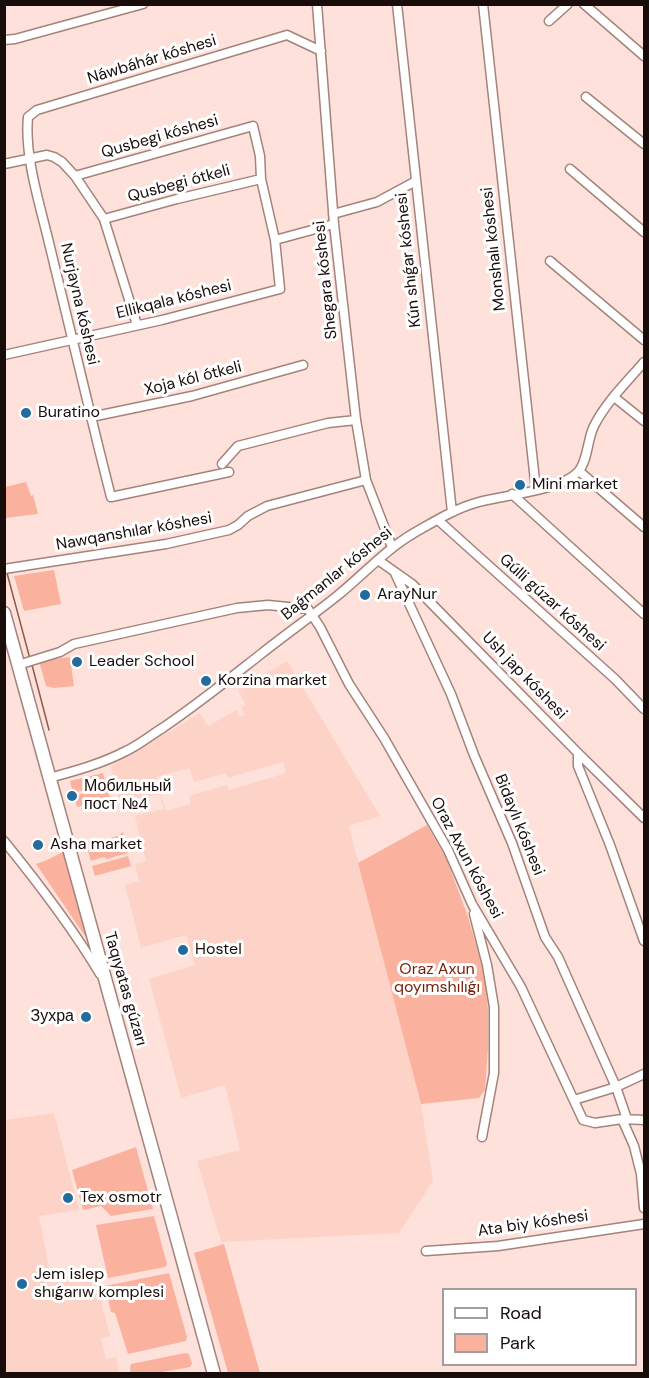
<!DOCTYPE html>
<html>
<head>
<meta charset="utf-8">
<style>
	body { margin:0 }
	#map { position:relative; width:649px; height:1378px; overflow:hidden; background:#fee1da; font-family:"DM Sans",sans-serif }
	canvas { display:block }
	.frame { position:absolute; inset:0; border:6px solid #180d0a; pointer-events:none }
	.legend { position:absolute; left:442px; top:1288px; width:195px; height:78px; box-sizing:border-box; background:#fff; border:2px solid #a39e9d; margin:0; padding:8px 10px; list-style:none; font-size:18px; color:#180d0a }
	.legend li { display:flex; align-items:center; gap:12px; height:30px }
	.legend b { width:30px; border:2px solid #a39e9d }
</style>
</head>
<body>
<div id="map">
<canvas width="649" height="1378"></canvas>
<div class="frame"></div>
<ul class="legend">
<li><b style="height:8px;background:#fff"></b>Road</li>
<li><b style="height:16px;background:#fab29f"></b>Park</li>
</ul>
</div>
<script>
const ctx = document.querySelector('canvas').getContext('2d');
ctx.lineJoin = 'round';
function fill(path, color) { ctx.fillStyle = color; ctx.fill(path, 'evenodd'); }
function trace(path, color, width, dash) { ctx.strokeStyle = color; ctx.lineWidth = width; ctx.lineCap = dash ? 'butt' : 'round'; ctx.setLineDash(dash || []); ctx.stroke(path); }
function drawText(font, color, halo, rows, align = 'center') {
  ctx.font = font + ' "DM Sans",sans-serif'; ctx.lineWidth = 6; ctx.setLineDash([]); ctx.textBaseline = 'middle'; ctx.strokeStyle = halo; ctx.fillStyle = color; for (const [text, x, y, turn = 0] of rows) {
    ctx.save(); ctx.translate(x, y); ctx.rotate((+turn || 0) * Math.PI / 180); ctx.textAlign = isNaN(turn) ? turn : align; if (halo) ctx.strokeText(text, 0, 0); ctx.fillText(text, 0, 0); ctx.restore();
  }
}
fill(new Path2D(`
	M287 661 380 816 349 826 421 1104 433 1181 399 1233 221 1242 197 1161 240 1150 225 1085 181 1098 149 979 195 965 186 935 141 948 125 885 139 881 135 864 146 861 135 816 164 809 160 794 120 803 111 766 200 713 208 726 236 710 240 717 245 715 241 708 246 705 238 690ZM283 762 286 773 229 790 227 785 189 796 191 804 166 811 156 777 189 768 194 782 226 773 228 778Z
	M54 1113 79 1210 39 1216 51 1278 93 1270 110 1336 101 1339 106 1359 116 1357 120 1373H5V1120Z`), '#fed3c7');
fill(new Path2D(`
	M26 482 31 496 33 495 38 514 5 518V487Z
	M54 570 61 604 24 611 14 576Z
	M70 657 74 686 54 688 46 686 39 661Z
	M103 773 106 784 73 793 70 781Z
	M107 787 110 799 77 807 74 796Z
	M427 825 446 858 467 914 485 974 488 1010V1049L485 1090 479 1098 421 1104 358 863Z
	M123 832 128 853 107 859 104 857 91 861 86 844 118 836Z
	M63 852 89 942 36 864 45 861Z
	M128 856 131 866 95 876 92 866Z
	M136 1147 153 1209 111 1216 101 1206 83 1210 72 1170Z
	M154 1216 167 1264 165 1267 108 1278 96 1225Z
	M224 1244 260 1373H228L194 1253Z
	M169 1273 187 1337 186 1341 128 1354 115 1313 111 1312 105 1286Z
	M185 1353 189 1354 192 1364 190 1367 157 1373H131L130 1368 131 1364Z`), '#fab29f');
trace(new Path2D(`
	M7 573 30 659
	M32 665 49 730`), '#905a4c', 1.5);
const minor = new Path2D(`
	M317 4 334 224 356 420 366 480 392 547
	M397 4 452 512
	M483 4 536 490
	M584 4 644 56
	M549 21 568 4
	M4 40 15 39 143 4
	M586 97 644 144
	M4 164 47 155 54 157 62 162 75 176 104 219 137 325
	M570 169 644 232
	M333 214 377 202 416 181
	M104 219 177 199 261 179
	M275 240 334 224
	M550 261 644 340
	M4 355 162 320 280 289 275 240 261 179 260 156 253 126 75 176
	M614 397 644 421
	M91 417 192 396 303 365
	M222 464 238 446 328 423 356 420
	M579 471 644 527
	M229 472 111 497C90 414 70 331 50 247 41 208 24 157 28 117L37 110 287 35 321 51
	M512 494 644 614
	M438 520 615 679 644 709
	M378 560 412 584 423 595 578 753 644 818
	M4 569 166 544 229 530 238 525 248 516 267 506 366 480
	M395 573 451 694 474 755 512 843 545 937 558 957 616 1087 627 1119
	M18 665 60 652 74 644 237 608 268 605 308 609 320 627 349 684 384 738 448 850 472 904 521 987 583 1120 595 1123 622 1119 644 1120
	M578 753V766L610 845 644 941
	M49 778C75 771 101 764 126 751 139 745 151 735 164 727 198 704 229 679 261 654 286 634 312 616 337 596 363 575 385 550 414 533 435 521 456 508 479 502 504 495 560 491 578 472 588 461 587 440 594 426 606 402 627 382 644 362
	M4 841C39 884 72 927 100 974
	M474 914 487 965 494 1007V1073L482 1137
	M574 1100 616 1087 644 1074
	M622 1119 634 1146 641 1174 644 1208
	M426 1251 498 1246 644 1224`);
const highway = new Path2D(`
	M4 613C72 867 145 1120 214 1374`);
trace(minor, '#a3837b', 11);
trace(highway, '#a3837b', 15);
trace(minor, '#fff', 8);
trace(highway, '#fff', 12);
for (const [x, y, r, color] of [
	[26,413,6,"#236a9e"],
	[520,485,6,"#236a9e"],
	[365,595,6,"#236a9e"],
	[77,662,6,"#236a9e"],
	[206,681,6,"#236a9e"],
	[72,796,6,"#236a9e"],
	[38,845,6,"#236a9e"],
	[183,950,6,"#236a9e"],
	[86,1017,6,"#236a9e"],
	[68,1198,6,"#236a9e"],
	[22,1284,6,"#236a9e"]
]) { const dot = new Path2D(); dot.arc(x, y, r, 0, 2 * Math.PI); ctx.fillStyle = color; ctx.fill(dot); trace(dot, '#fff', 2); }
drawText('16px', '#180d0a', '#fff', [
	["Náwbáhár kóshesi",152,60,-17],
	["Qusbegi kóshesi",160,137,-16],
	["Qusbegi ótkeli",179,184,-15],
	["Monshalı kóshesi",494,249,-96],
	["Kún shıǵar kóshesi",409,260,-96],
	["Shegara kóshesi",326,280,-96],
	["Ellikqala kóshesi",174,300,-14],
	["Nurjayna kóshesi",79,304,77],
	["Xoja kól ótkeli",193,379,-14],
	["Nawqanshılar kóshesi",134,532,-10],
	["Baǵmanlar kóshesi",337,574,-39],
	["Gúlli gúzar kóshesi",552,603,42],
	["Ush jap kóshesi",524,676,46],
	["Bidaylı kóshesi",519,825,68],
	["Oraz Axun kóshesi",466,858,62],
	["Taqıyatas gúzarı",125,989,74],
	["Ata biy kóshesi",533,1224,-8]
]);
drawText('16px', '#180d0a', '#fff', [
	["Buratino",38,413],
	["Mini market",532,485],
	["ArayNur",377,595],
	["Leader School",89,662],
	["Korzina market",218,681],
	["Мобильный",84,787],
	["пост №4",84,805],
	["Asha market",50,845],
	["Hostel",195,950],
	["Зухра",74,1017,"right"],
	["Tex osmotr",80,1198],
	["Jem islep",34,1275],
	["shıǵarıw komplesi",34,1293]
], 'left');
drawText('16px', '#771f08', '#fff', [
	["Oraz Axun",437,970],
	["qoyımshılıǵı",437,988]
]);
</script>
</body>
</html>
